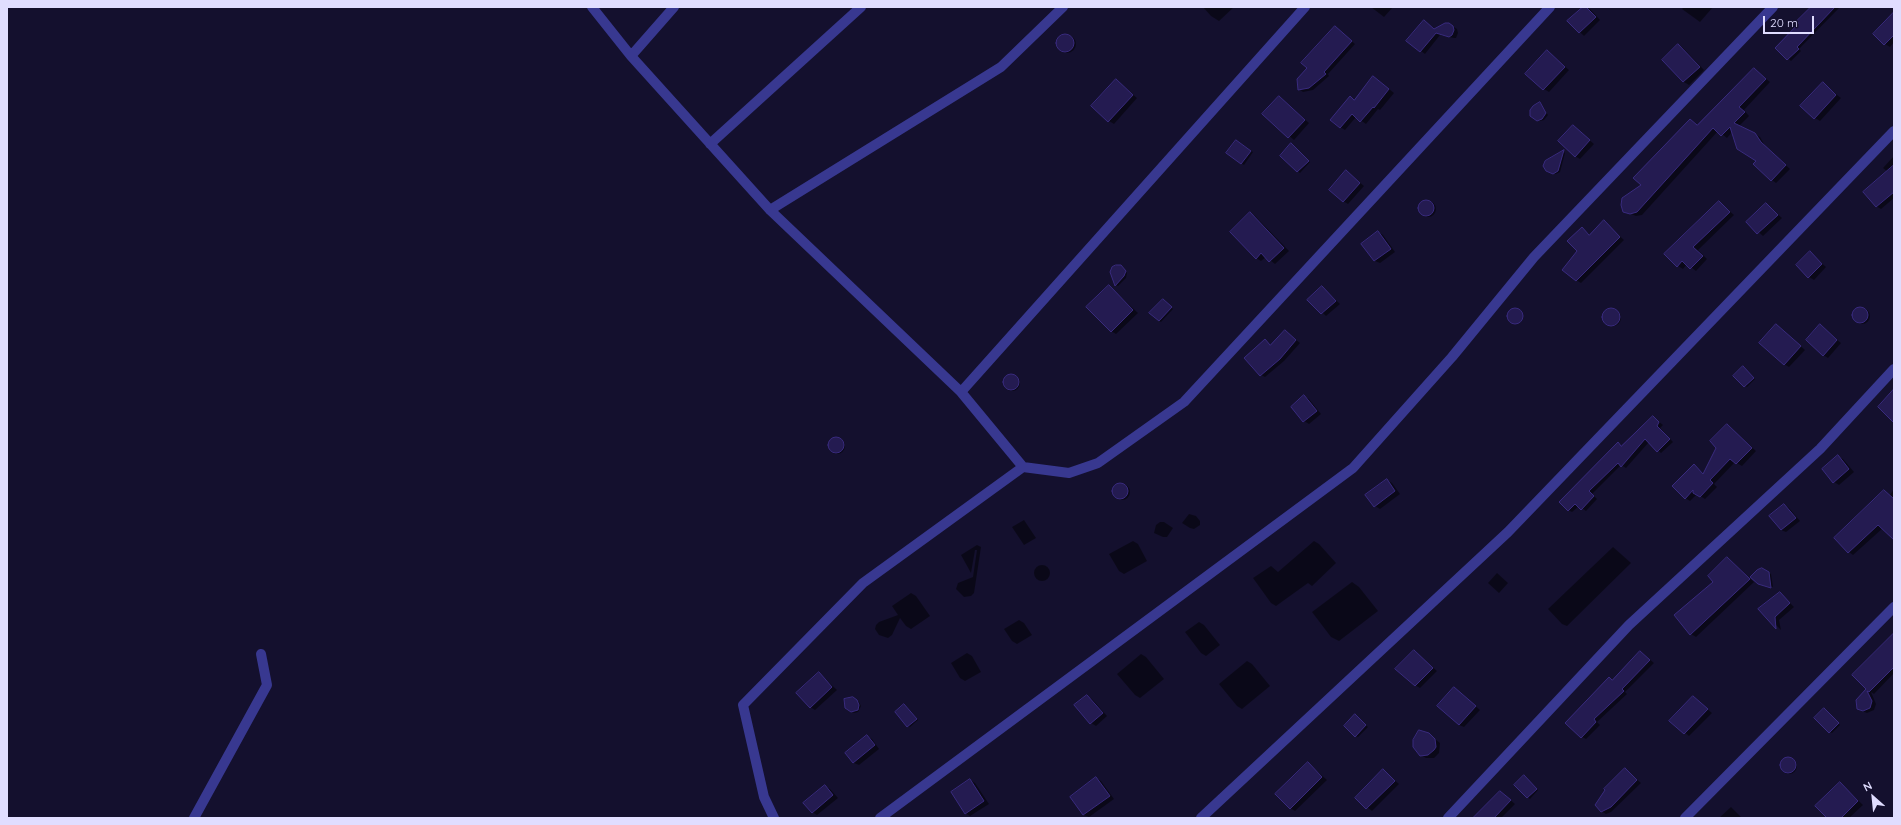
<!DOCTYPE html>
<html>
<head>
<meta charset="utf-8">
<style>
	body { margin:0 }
	#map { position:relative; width:1901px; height:825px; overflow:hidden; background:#14102e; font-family:Quicksand,sans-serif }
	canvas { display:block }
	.frame { position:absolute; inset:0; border:8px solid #e0ddff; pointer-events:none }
	.north { position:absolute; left:1853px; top:777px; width:40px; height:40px; -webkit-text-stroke:3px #14102e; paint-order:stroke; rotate:333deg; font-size:11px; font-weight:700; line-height:16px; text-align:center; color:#e0ddff }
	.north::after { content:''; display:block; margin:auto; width:14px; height:18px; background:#e0ddff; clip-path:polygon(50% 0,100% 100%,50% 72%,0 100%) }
	.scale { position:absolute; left:1763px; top:16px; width:51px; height:18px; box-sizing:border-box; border:2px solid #e0ddff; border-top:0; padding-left:5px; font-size:12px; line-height:14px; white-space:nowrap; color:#e0ddff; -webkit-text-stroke:3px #14102e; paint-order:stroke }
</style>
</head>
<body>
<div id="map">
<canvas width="1901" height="825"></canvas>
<div class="frame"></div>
<div class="north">N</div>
<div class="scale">20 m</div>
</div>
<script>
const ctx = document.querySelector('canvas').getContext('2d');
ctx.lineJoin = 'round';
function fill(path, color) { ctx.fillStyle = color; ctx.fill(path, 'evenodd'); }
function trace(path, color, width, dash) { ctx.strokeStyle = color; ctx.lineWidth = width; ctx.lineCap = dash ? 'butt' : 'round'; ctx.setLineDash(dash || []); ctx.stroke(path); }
fill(new Path2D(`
	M1203 7H1234L1219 21 1211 16Z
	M1371 7H1393L1384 17Z
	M1584 7 1590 9 1600 20 1584 36 1569 21Z
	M1684 7H1713L1700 22 1682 9Z
	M1813 7H1840L1799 49 1801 51 1791 61 1776 48 1801 23Z
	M1894 14V42L1890 47 1885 44Z
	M1424 21 1435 29 1449 24 1457 29 1458 33 1456 38H1454L1440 35 1425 54 1408 41Z
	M1335 27 1355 44 1328 74 1329 76 1313 90 1303 92 1299 89 1308 68Z
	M1058 44a9 9 0 1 1 18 0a9 9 0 1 1-18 0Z
	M1679 45 1683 48 1704 70 1689 85 1684 82 1663 60Z
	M1547 51 1569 70 1549 92 1544 89Z
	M1754 69 1770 82 1744 110 1749 116 1739 126 1760 137 1765 146 1790 169 1776 183 1772 180 1732 132 1727 138 1718 131 1642 215 1636 216 1624 211 1691 120 1698 125Z
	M1116 80 1137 98 1114 124 1109 121Z
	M1378 80 1394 93 1380 110 1378 109 1366 124 1356 117 1345 130 1340 127 1350 98 1355 100Z
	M1823 84 1841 98 1820 121 1815 118Z
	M1279 97 1309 123 1294 140 1263 114Z
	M1540 103 1548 115 1544 120 1540 121 1537 120Z
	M1573 126 1594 144 1580 159 1575 156Z
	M1238 142 1253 152 1244 165 1228 153Z
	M1293 145 1310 162 1300 173 1281 156Z
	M1564 152 1565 153 1560 172 1556 174 1549 172 1546 162Z
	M1894 156V198L1881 209 1876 206 1888 172 1883 168Z
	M1346 171 1364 186 1348 204 1343 201Z
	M1420 209a8 8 0 1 1 16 0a8 8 0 1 1-16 0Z
	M1719 202 1734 215 1698 250 1707 259 1696 271 1687 264 1683 269 1678 266Z
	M1766 204 1782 218 1763 236 1747 222Z
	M1250 213 1255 216 1289 251 1275 264 1266 257 1261 261 1256 258Z
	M1604 222 1624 240 1581 283 1576 280 1582 228 1590 235Z
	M1378 232 1383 235 1395 252 1380 263 1375 261 1362 244Z
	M1810 253 1826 267 1814 280 1809 277Z
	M1121 266 1127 273 1126 278 1118 286 1116 285Z
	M1109 286 1138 313 1116 334 1111 331Z
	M1322 287 1340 304 1326 316 1309 300Z
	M1165 301 1173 309 1161 322 1159 321Z
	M1854 316a8 8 0 1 1 16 0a8 8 0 1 1-16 0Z
	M1509 316a7 7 0 1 1 14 0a7 7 0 1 1-14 0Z
	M1605 318a8 8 0 1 1 16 0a8 8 0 1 1-16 0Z
	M1777 325 1805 350 1789 367 1784 364Z
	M1820 326 1841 343 1828 358 1823 355Z
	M1285 331 1300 343 1284 361 1265 377 1261 375 1265 341 1272 346Z
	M1745 369 1755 379 1747 387 1745 386Z
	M1004 383a8 8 0 1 1 16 0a8 8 0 1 1-16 0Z
	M1305 397 1309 399 1321 414 1309 424 1304 421 1292 407Z
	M1653 417 1663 425 1660 428 1673 442 1661 453 1649 442 1626 468 1621 465 1592 494 1597 499 1586 511 1579 506 1572 512 1568 510 1618 444 1622 446Z
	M1727 425 1756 451 1742 466 1735 462 1714 484 1717 487 1705 499 1697 494 1690 501 1685 498 1694 466 1704 474Z
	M829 446a8 8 0 1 1 16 0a8 8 0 1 1-16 0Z
	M1838 457 1843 459 1854 472 1839 485 1834 482Z
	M1387 480 1392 483 1400 494 1380 509 1375 506Z
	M1114 492a8 8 0 1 1 16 0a8 8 0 1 1-16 0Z
	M1894 489V538L1883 528 1853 555 1849 552 1884 491 1890 495Z
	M1785 505 1789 508 1800 521 1786 532 1781 530Z
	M1189 514 1196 516 1200 521V525L1194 529 1190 528 1182 523Z
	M1024 520 1036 538 1024 545 1012 527Z
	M1160 522H1164L1173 528 1167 537H1163L1154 533 1156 525Z
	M1133 541 1138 544 1147 561 1124 574 1119 571 1109 554Z
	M1314 541 1319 544 1336 563 1312 586 1308 583 1276 606 1271 603 1253 578 1271 566 1278 572Z
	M977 545 981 547 974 593 971 596 964 597 956 589 958 583 973 577 977 550H975L971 573 961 555Z
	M1613 547 1631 563 1567 626 1562 624 1548 609Z
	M1728 558 1754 582 1696 637 1691 634 1675 615 1715 582Z
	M1034 573a8 8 0 1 1 16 0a8 8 0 1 1-16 0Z
	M1762 569 1771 574 1773 587 1758 583Z
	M1497 573 1508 583 1499 593 1488 583Z
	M1352 582 1359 587 1378 611 1339 641 1331 637 1312 612Z
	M911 593 916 596 930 616 911 629 906 626 900 618 892 635 888 638 879 635 875 629 876 625 879 622 898 615 892 606Z
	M1780 593 1794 607 1779 620 1781 630 1760 609Z
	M1019 620 1024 623 1032 635 1017 644 1012 641 1004 629Z
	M1199 622 1204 625 1220 645 1206 656 1201 653 1185 632Z
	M1894 634V673L1874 694 1871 692 1876 704 1874 710 1867 713 1862 711 1858 708Z
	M1414 651 1437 671 1420 688 1415 685Z
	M1641 652 1654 663 1625 692 1627 694 1597 722 1600 725 1586 739 1582 737 1609 678 1613 680Z
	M967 653 972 656 981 672 965 681 960 678 951 663Z
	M1141 654 1146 657 1164 679 1140 698 1135 695 1117 674Z
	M1247 661 1252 664 1270 686 1242 709 1237 706 1219 684Z
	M819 673 837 690 815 710 810 707Z
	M1455 688 1480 710 1464 727 1459 725Z
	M1087 696 1092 699 1107 716 1096 726 1091 723Z
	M1693 697 1712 713 1689 736 1671 721Z
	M853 698 859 702 861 706 858 712 854 713 847 709 845 700Z
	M905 705 918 720 910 727 908 726Z
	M1826 711 1840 725 1832 733 1830 732Z
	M1357 717 1368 727 1358 737 1356 736Z
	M1429 734 1440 743 1439 753 1434 758H1426L1421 755Z
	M867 736 872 739 879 749 859 765 854 763 846 753Z
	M1781 766a8 8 0 1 1 16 0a8 8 0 1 1-16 0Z
	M1308 763 1327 780 1295 811 1290 808Z
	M1625 769 1641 783 1611 812 1606 814 1601 811Z
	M1383 770 1399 784 1372 811 1356 798Z
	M1096 778 1101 781 1114 799 1089 817 1084 815 1071 797Z
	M1526 778 1538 790 1530 799 1516 785Z
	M970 780 975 783 989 804 970 816 965 813Z
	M1840 783 1863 805 1849 818H1828Z
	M825 786 830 789 838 798 817 815 812 812Z
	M1501 792 1515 804 1501 818H1480Z
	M1731 807 1742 818H1719Z`), '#0007');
const building = new Path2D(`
	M1583 7H1586L1596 17 1579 33 1567 21Z
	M1811 7H1835L1797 47 1799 49 1787 60 1775 48 1799 23 1797 21Z
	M1894 12V35L1884 45 1873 34Z
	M1424 20 1434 29 1445 23H1449L1453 26 1454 30 1452 35 1449 37 1436 33 1420 52 1406 41Z
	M1335 26 1352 41 1324 72 1326 74 1309 88 1298 90 1297 79 1307 68 1301 63Z
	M1056 43a9 9 0 1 1 18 0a9 9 0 1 1-18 0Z
	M1678 44 1700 67 1683 82 1662 60Z
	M1547 50 1565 67 1543 90 1525 74Z
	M1754 68 1766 79 1739 107 1745 112 1734 123 1755 133 1761 142 1786 165 1771 181 1753 164 1756 161 1737 149 1730 127 1721 136 1713 128 1637 212 1630 214 1623 212 1621 205 1622 198 1641 185 1633 178 1690 119 1697 125Z
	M1373 76 1389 89 1374 108 1373 107 1360 122 1352 114 1340 128 1330 120 1350 96 1354 100Z
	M1116 79 1133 95 1108 122 1091 106Z
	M1823 82 1836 95 1814 119 1800 106Z
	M1279 96 1305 120 1288 138 1262 114Z
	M1540 102 1546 113 1542 119 1537 121 1530 116V110L1533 106Z
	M1573 125 1590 140 1575 157 1558 141Z
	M1236 140 1251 151 1241 164 1226 153Z
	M1291 143 1309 161 1297 172 1280 156Z
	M1564 150 1558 171 1553 174 1546 171 1543 166 1545 161Z
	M1894 165V192L1876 207 1863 192Z
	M1346 170 1360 183 1343 202 1329 190Z
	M1418 208a8 8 0 1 1 16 0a8 8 0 1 1-16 0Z
	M1719 201 1730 212 1693 247 1703 256 1690 269 1682 261 1677 267 1664 254Z
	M1766 203 1778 215 1757 234 1746 222Z
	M1250 212 1284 248 1269 262 1261 253 1256 259 1230 232Z
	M1604 220 1620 237 1576 281 1562 270 1577 251 1567 241 1582 227 1589 235Z
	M1378 231 1391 249 1374 261 1361 244Z
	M1810 251 1822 264 1808 278 1796 265Z
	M1116 265H1121L1126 271 1124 276 1115 286 1110 272 1112 267Z
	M1109 285 1133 310 1111 332 1086 307Z
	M1322 286 1336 301 1321 314 1307 300Z
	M1163 299 1172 307 1159 321 1149 313Z
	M1852 315a8 8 0 1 1 16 0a8 8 0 1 1-16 0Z
	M1602 317a9 9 0 1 1 18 0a9 9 0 1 1-18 0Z
	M1507 316a8 8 0 1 1 16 0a8 8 0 1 1-16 0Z
	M1776 324 1801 346 1784 365 1759 343Z
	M1820 324 1837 340 1823 356 1806 340Z
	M1285 330 1296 340 1280 359 1260 376 1244 358 1265 339 1270 345Z
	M1743 366 1754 378 1744 387 1733 376Z
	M1003 382a8 8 0 1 1 16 0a8 8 0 1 1-16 0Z
	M1894 389V423L1878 407Z
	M1304 395 1317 411 1303 422 1291 407Z
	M1653 416 1659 422 1657 426 1670 439 1657 452 1645 439 1621 467 1618 463 1589 491 1594 496 1581 510 1575 504 1568 511 1559 502 1618 442 1621 446Z
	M1727 424 1752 448 1736 464 1730 459 1710 480 1713 483 1700 497 1693 493V490L1685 499 1672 486 1694 464 1703 474 1716 448 1710 441Z
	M828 445a8 8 0 1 1 16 0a8 8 0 1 1-16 0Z
	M1838 455 1849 469 1833 483 1822 469Z
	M1387 479 1395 491 1374 507 1365 495Z
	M1112 491a8 8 0 1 1 16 0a8 8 0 1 1-16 0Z
	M1884 490 1894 499V540L1878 525 1848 553 1834 538Z
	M1784 504 1796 518 1781 530 1769 516Z
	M1727 557 1750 579 1690 635 1674 615 1713 582 1708 576Z
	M1762 568 1769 572 1771 588 1758 584 1750 577 1757 570Z
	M1780 592 1790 603 1775 617 1776 629 1758 609Z
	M1894 633V667L1869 692 1867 691 1872 701 1870 708 1863 711 1857 709 1856 700 1866 689 1852 675Z
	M1414 650 1433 668 1415 686 1395 669Z
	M1640 651 1650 660 1622 689 1624 691 1594 719 1596 722 1581 738 1565 723 1609 677 1612 680Z
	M819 672 832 687 810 708 796 693Z
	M1454 687 1476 706 1459 725 1437 706Z
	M1087 695 1103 713 1090 724 1074 705Z
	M1693 696 1708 709 1684 734 1669 721Z
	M853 697 857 700 859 705 858 710 851 712 845 708 844 699Z
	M904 704 917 719 907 727 895 712Z
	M1824 708 1839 723 1829 733 1814 718Z
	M1355 714 1366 725 1355 737 1344 726Z
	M1419 730 1429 733 1435 739 1436 747 1434 750 1428 755 1420 756 1413 747V740Z
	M867 735 875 745 853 763 845 753Z
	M1780 765a8 8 0 1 1 16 0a8 8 0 1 1-16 0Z
	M1308 762 1322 777 1290 809 1275 794Z
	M1625 768 1637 780 1611 807 1601 812 1595 805 1605 790 1604 789Z
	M1383 769 1395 781 1366 809 1355 798Z
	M1524 775 1537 789 1527 798 1514 785Z
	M1096 777 1110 796 1083 815 1070 797Z
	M970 779 984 801 965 814 951 792Z
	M1840 782 1858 801 1841 818H1827L1815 806Z
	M825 785 833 795 812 813 803 803Z
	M1500 791 1511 800 1494 818H1473Z`);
fill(building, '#241b51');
trace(building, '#392b7e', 1);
trace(new Path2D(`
	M194 818 267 685 261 654`), '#383890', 10);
trace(new Path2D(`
	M592 7 631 56 770 210 961 392 1023 467 863 583 743 705 764 797 774 818
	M631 56 674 7
	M710 144 861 7
	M770 210 1001 67 1063 7
	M961 392 1305 7
	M1023 467 1069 473 1098 463 1184 402 1550 7
	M880 818 1353 468 1452 357 1534 257 1773 7
	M1201 818 1508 532 1894 131
	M1448 818 1629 625 1820 449 1894 369
	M1685 818 1894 607`), '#383890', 10);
</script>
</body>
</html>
